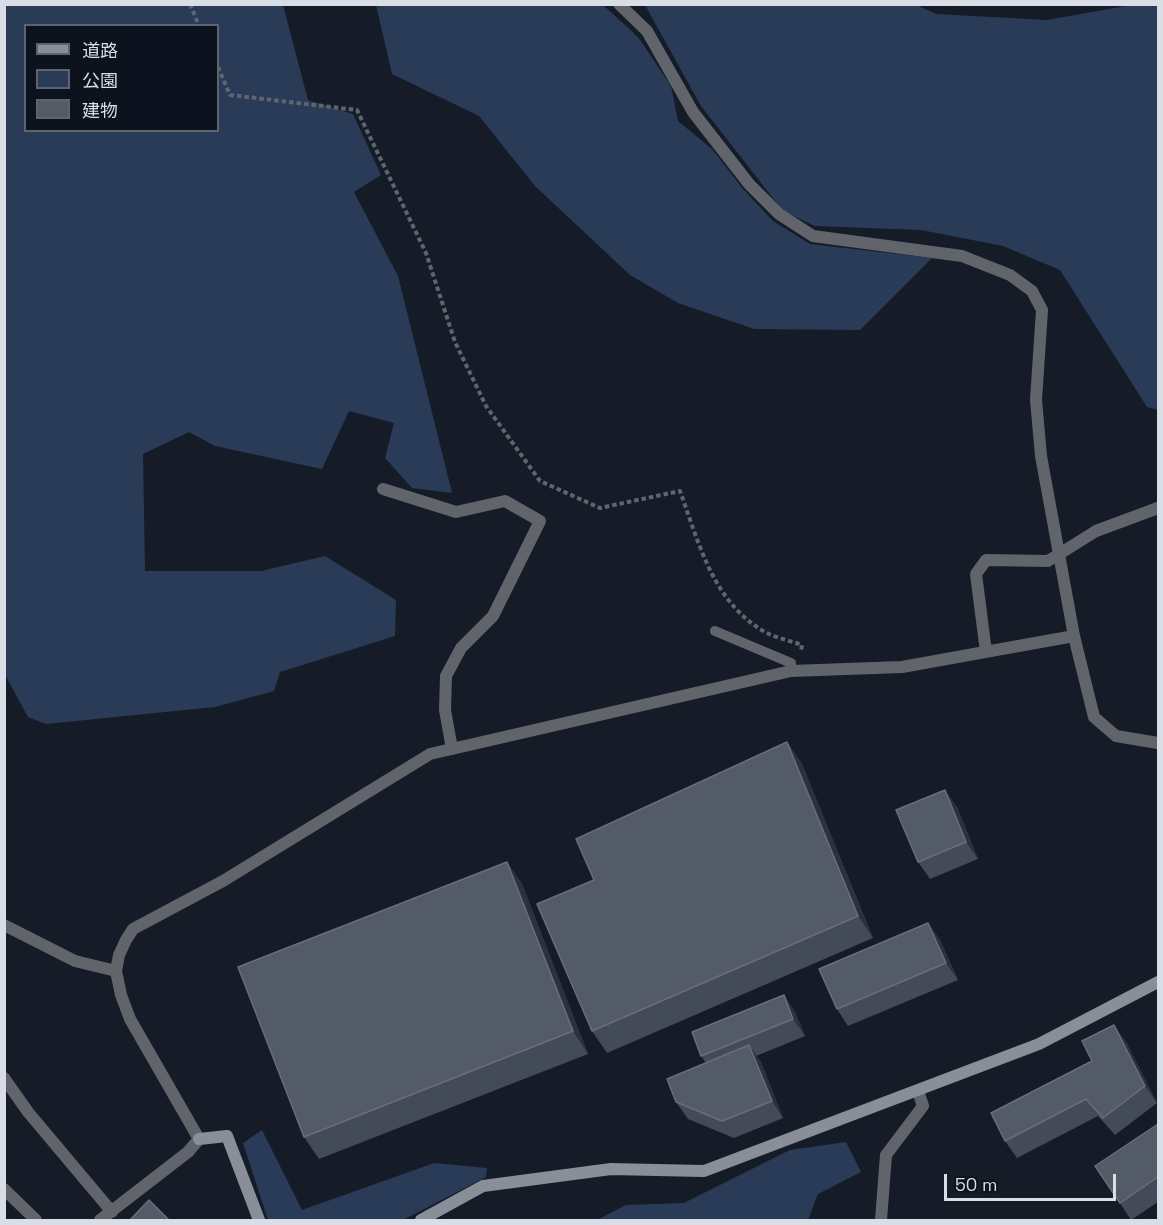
<!DOCTYPE html>
<html>
<head>
<meta charset="utf-8">
<style>
	body { margin:0 }
	#map { position:relative; width:1163px; height:1225px; overflow:hidden; background:#151c27; font-family:"Space Grotesk","Noto Sans JP",sans-serif }
	canvas { display:block }
	.frame { position:absolute; inset:0; border:6px solid #d8dde6; pointer-events:none }
	.legend { position:absolute; left:24px; top:24px; width:195px; height:108px; box-sizing:border-box; background:#0c131e; border:2px solid #5e646e; margin:0; padding:8px 10px; list-style:none; font-size:18px; color:#d8dde6 }
	.legend li { display:flex; align-items:center; gap:12px; height:30px }
	.legend b { width:30px; border:2px solid #5e646e }
	.scale { position:absolute; left:944px; top:1174px; width:172px; height:27px; box-sizing:border-box; border:3px solid #d8dde6; border-top:0; padding-left:8px; font-size:18px; line-height:21px; white-space:nowrap; color:#d8dde6; -webkit-text-stroke:4px #0c131e; paint-order:stroke }
</style>
</head>
<body>
<div id="map">
<canvas width="1163" height="1225"></canvas>
<div class="frame"></div>
<ul class="legend">
<li><b style="height:8px;background:#888f99"></b>道路</li>
<li><b style="height:16px;background:#2a3b57"></b>公園</li>
<li><b style="height:16px;background:#535b67"></b>建物</li>
</ul>
<div class="scale">50 m</div>
</div>
<script>
const ctx = document.querySelector('canvas').getContext('2d');
ctx.lineJoin = 'round';
function fill(path, color) { ctx.fillStyle = color; ctx.fill(path, 'evenodd'); }
function trace(path, color, width, dash) { ctx.strokeStyle = color; ctx.lineWidth = width; ctx.lineCap = dash ? 'butt' : 'round'; ctx.setLineDash(dash || []); ctx.stroke(path); }
fill(new Path2D(`
	M914 4 936 14 1047 20 1131 5H1158V410L1147 407 1060 270 1003 246 921 230 815 226 783 211 701 106 645 5Z
	M4 5H283L308 100 353 114 381 175 354 192 398 276 452 493 412 488 385 458 394 423 349 411 322 469 215 446 189 432 143 454 145 571H261L325 556 396 600 395 636 280 672 274 691 215 707 46 724 28 717 4 673ZM26 26H218V130H26Z
	M376 5H603L638 37 671 86 678 121 712 149 743 189 773 221 810 244 932 258 860 330 754 329 678 303 630 275 535 186 479 116 392 74Z
	M262 1130 302 1210 434 1163 487 1168 486 1177 403 1220H268L243 1143Z
	M846 1142 861 1172 818 1194 808 1220H597L626 1205 684 1203 790 1150Z`), '#2a3b57');
trace(new Path2D(`
	M190 4 199 26
	M218 67 230 95 357 110 426 253 455 342 486 406 540 481 600 508 680 491C699 543 713 604 767 633 777 638 791 641 802 645L801 651`), '#5f6570', 4, [4.5, 3]);
trace(new Path2D(`
	M715 631 791 663V671`), '#61656b', 10);
trace(new Path2D(`
	M619 4 647 31 693 112 749 184 779 214 813 236 962 256 1010 275 1032 291 1042 310 1036 400 1041 456 1074 636 1094 717 1116 736 1158 743
	M383 489 456 512 505 501 540 521 493 616 461 648 446 676 445 710 452 749
	M986 652 976 574 986 560 1048 561 1096 531 1158 508
	M4 925 75 961 116 971
	M4 1078 28 1112 112 1212
	M4 1189 36 1220
	M100 1220 188 1152 199 1139 130 1019 121 995 116 971 119 955 126 940 133 929 223 881 430 754 791 671 902 667 1074 636
	M881 1220 886 1155 923 1106 918 1091`), '#61656b', 12);
trace(new Path2D(`
	M199 1139 227 1136 259 1220
	M421 1220 483 1186 611 1169 704 1171 1039 1044 1158 982`), '#888f99', 12);
fill(new Path2D(`
	M787 742 802 764 873 938 607 1053 592 1031 594 880Z
	M957 807 978 859 930 879 918 862Z
	M507 862 522 884 588 1054 319 1159 304 1137Z
	M928 923 940 940 958 980 848 1026 837 1009Z
	M795 1012 805 1036 756 1056 761 1062 783 1118 734 1138 688 1119 676 1102 706 1063 701 1056Z
	M1126 1042 1157 1103 1115 1135 1098 1116 1017 1158 1005 1141Z
	M1158 1124V1202L1131 1220 1120 1203Z`), '#434b58');
fill(new Path2D(`
	M787 742 802 764 873 938 858 916Z
	M945 790 957 807 978 859 966 842Z
	M507 862 522 884 588 1054 573 1031Z
	M928 923 940 940 958 980 946 963Z
	M784 995 795 1012 805 1036 793 1019Z
	M1114 1025 1126 1042 1157 1103 1145 1086Z
	M749 1045 761 1062 783 1118 772 1101Z`), '#2a323e');
const building = new Path2D(`
	M787 742 858 916 592 1031 537 904 594 880 576 839Z
	M945 790 966 842 918 862 896 810Z
	M507 862 573 1031 304 1137 238 967Z
	M928 923 946 963 837 1009 819 969Z
	M784 995 793 1019 701 1056 692 1032Z
	M1114 1025 1145 1086 1103 1118 1086 1099 1005 1141 991 1113 1092 1061 1082 1041Z
	M749 1045 772 1101 722 1121 676 1102 667 1079Z
	M1158 1124V1177L1120 1203 1095 1166Z
	M149 1200 170 1221H129Z`);
fill(building, '#535b67');
trace(building, '#686f7b', 1.5);
</script>
</body>
</html>
